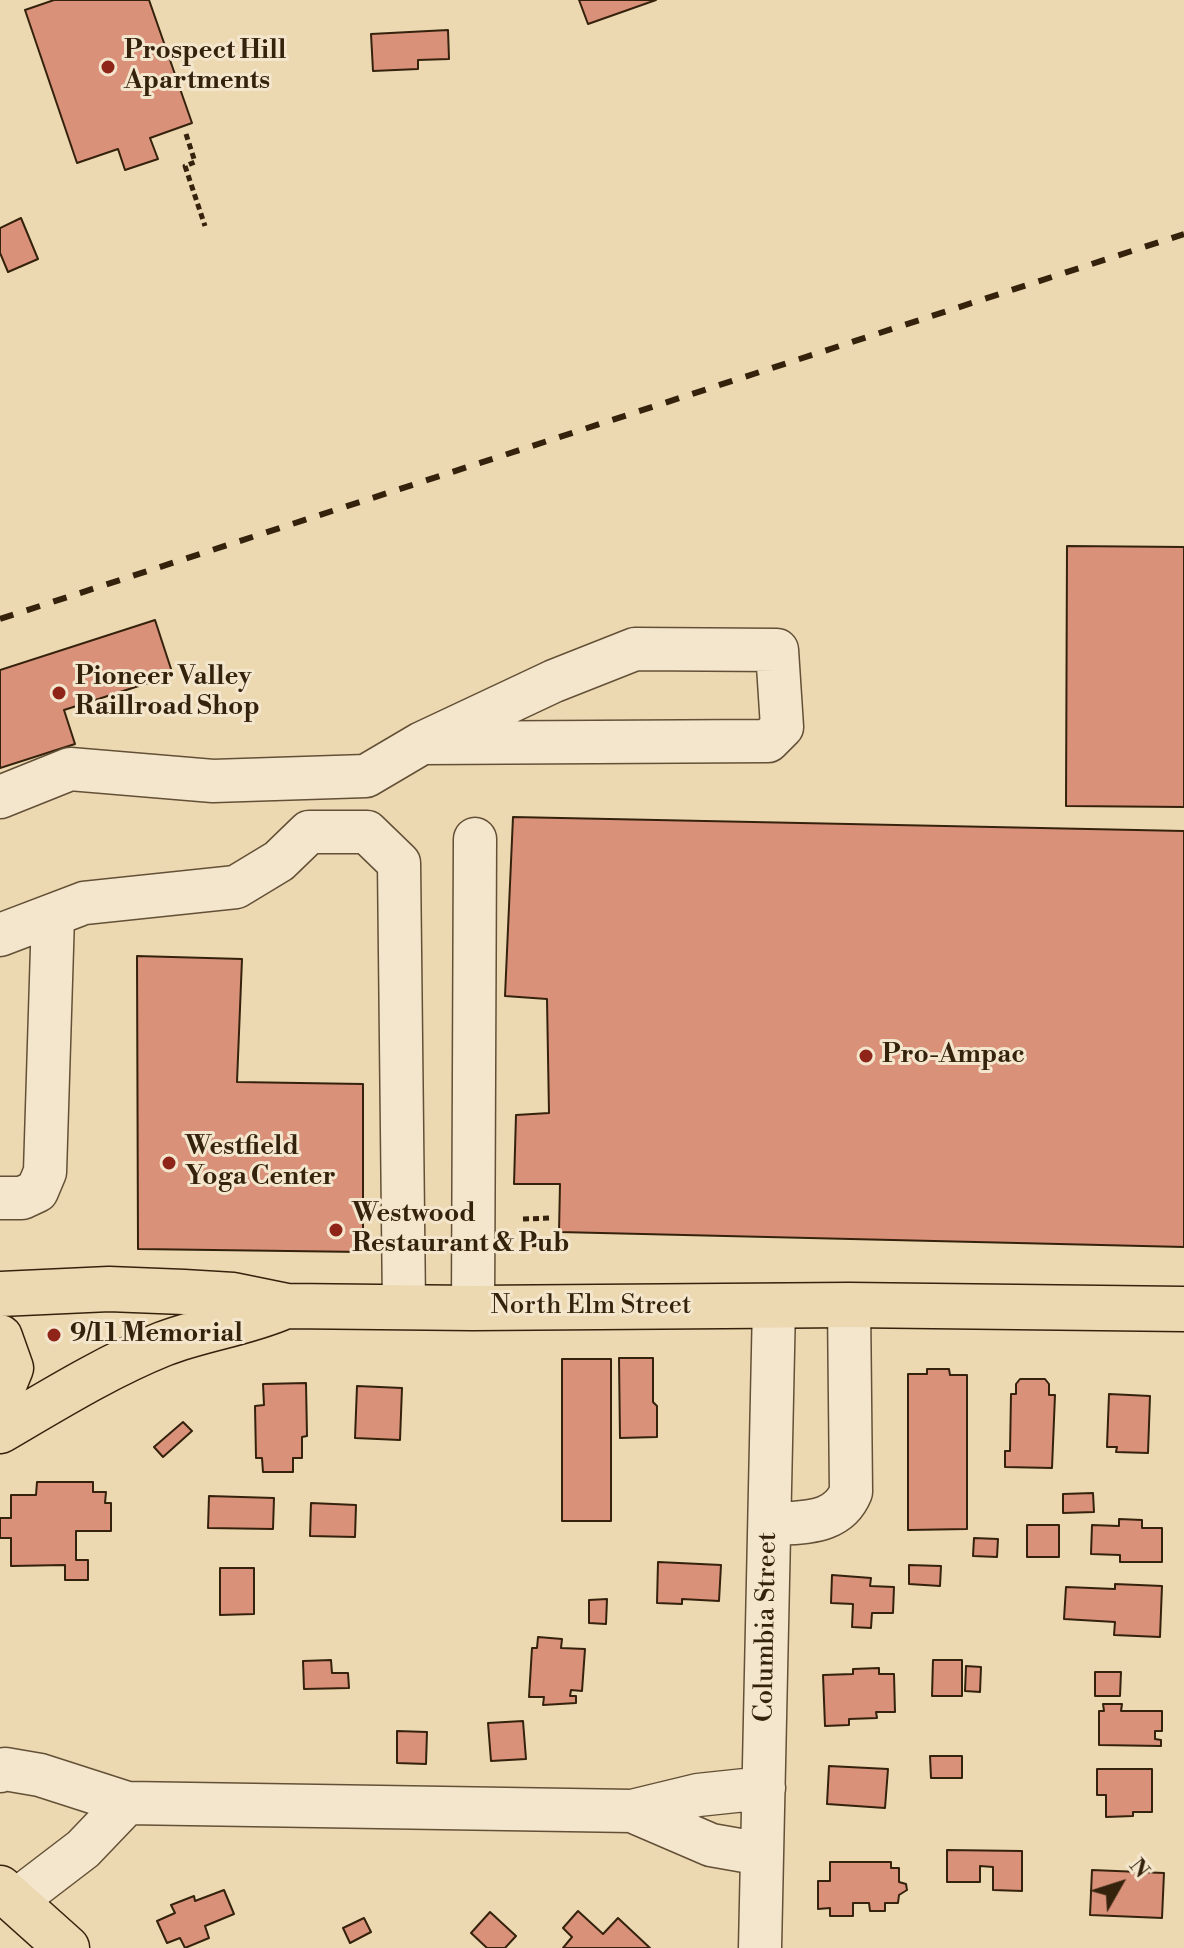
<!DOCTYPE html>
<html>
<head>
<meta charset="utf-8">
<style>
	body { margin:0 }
	#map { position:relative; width:1184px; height:1948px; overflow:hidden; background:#ecd9b2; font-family:"Libre Bodoni",serif }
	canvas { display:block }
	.north { position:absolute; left:1080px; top:1844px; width:80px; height:80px; -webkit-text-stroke:6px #f3e6cd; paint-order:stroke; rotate:51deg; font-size:22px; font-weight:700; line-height:32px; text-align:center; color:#35220c }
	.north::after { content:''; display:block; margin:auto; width:28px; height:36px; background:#35220c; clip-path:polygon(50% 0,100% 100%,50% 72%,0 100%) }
</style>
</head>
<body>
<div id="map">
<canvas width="1184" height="1948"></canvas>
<div class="north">N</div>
</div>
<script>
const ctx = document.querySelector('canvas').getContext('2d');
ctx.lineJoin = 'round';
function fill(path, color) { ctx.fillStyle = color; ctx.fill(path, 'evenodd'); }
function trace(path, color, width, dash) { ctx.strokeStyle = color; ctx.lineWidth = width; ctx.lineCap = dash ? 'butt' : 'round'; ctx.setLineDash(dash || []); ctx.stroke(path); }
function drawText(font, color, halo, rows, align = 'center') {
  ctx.font = font + ' "Libre Bodoni",serif'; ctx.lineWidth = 6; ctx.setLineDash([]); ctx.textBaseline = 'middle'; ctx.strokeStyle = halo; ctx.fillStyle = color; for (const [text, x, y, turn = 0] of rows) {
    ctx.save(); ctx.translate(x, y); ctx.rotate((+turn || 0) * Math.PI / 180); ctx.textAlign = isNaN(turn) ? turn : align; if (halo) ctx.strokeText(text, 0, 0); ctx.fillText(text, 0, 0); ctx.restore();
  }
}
const building = new Path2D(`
	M54 0H149L192 123 150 138 158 159 125 170 118 149 77 163 25 10Z
	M579 0H656L588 24Z
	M448 30 449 59 418 60V69L373 71 371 34Z
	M21 218 38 259 8 272 0 253V228Z
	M1067 546 1184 547V807L1066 806Z
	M155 620 173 675 64 710 75 744 0 768V670Z
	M513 817 1184 831V1247L559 1232 560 1184H514L516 1115 549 1113 547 999 505 996Z
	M137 956 242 959 237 1082 363 1084V1252L138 1249Z
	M619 1358H653V1402L657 1406V1437L620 1438Z
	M562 1359H611V1521H562Z
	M927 1369H949L950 1375H967V1529L908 1530V1374H927Z
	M1020 1379H1045L1049 1384V1395H1055L1052 1468 1005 1467V1451H1010L1011 1394H1016V1384Z
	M306 1383 307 1436 302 1437V1458H293V1472H263L262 1458H256L255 1406 264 1405 263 1384Z
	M357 1386 402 1388 400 1440 355 1438Z
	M1109 1394 1150 1396 1148 1453 1116 1452 1117 1447H1107Z
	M183 1422 192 1431 163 1457 154 1447Z
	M37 1482H93V1492H106L105 1503H111V1531H76V1560H88V1580H65V1565L11 1566V1538H0V1518H11V1495H36Z
	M1093 1493 1094 1512 1063 1513V1494Z
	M209 1496 274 1498 273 1529 208 1528Z
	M311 1503 356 1505 355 1537 310 1536Z
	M1119 1519 1142 1520V1528H1162V1562H1120V1555L1091 1554 1092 1525 1119 1526Z
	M1027 1525H1059V1557H1027Z
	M974 1538 998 1539 997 1557 973 1556Z
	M658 1562 721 1565 719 1601 682 1599V1604L657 1603Z
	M909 1565 941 1566 940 1586 909 1584Z
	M220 1568H254V1614L220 1615Z
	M832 1575 871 1578 870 1586 894 1587 893 1613H872L871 1628 852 1627 853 1604 831 1603Z
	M1115 1584 1162 1586 1160 1637 1114 1635 1115 1622 1064 1619 1066 1587 1115 1589Z
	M607 1599 606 1624 589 1623V1600Z
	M538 1637 562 1639 561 1648 585 1649 582 1691 571 1690 570 1696H576V1703L543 1705 544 1697H529L532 1648H537Z
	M331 1660 332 1673H348L349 1688 304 1689 303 1661Z
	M933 1660H962V1696H932Z
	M966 1666 981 1667 980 1692 965 1691Z
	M879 1668V1674H894L895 1712H876L877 1718 849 1719V1725L825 1726 823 1675 853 1674V1669Z
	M1095 1672H1121L1120 1696H1095Z
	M1103 1704H1122L1121 1711H1162V1731H1155V1739L1161 1740V1746L1099 1745V1711H1104Z
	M523 1721 526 1759 491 1761 488 1723Z
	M397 1731 427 1732 426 1764 397 1763Z
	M930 1756H962V1778H931Z
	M829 1766 888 1769 885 1808 827 1804Z
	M1097 1769H1152V1812H1133V1816L1106 1817V1795H1097Z
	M947 1850 1022 1851V1891L993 1890V1867L980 1866V1882H947Z
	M830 1862H891V1868H899V1882L906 1884 907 1890 899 1895 898 1903H885V1911H870L869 1903H853V1916H830V1908L818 1909V1881H830Z
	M1092 1870 1164 1873 1162 1918 1090 1915Z
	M224 1890 234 1914 205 1926 209 1938 185 1948 180 1938 167 1943 157 1921 175 1913 171 1905 194 1896 195 1901Z
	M578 1911 603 1934 618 1918 650 1948H563L572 1937 563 1928Z
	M490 1912 516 1936 505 1948H487L471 1933Z
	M364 1918 371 1932 350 1943 343 1928Z`);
fill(building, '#d9917a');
trace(building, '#35220c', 2);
const minor = new Path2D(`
	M0 797 70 769 213 781 366 776 422 743 554 681 635 649 777 650 782 727 768 741 422 743
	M0 935 84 903 236 887 279 861 309 832H367L399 863 404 1307
	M0 1198H22L37 1191 45 1172 53 916
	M473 1308 475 839
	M770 1525C802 1521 837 1526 851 1492L849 1305
	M0 1771 5 1769 40 1775 127 1803 632 1811 698 1795 764 1788
	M632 1811 711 1845 762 1854
	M15 1901 83 1849 127 1803
	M760 1948 774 1305`);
const major = new Path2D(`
	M0 1888 67 1948`);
const highway = new Path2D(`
	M0 1294 109 1289 184 1292 233 1295 287 1306 473 1308 849 1305 1184 1309
	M0 1337 11 1368 0 1395
	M0 1431C53 1400 106 1367 163 1344 202 1329 243 1324 281 1308`);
trace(minor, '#635036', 45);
trace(major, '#35220c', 47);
trace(highway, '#35220c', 47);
trace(new Path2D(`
	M186 134 195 162 185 166 205 226
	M523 1219 552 1218
	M522 1245 551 1244`), '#35220c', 5, [6, 4]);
trace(minor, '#f3e6cd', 42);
trace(major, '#ecd9b2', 44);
trace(highway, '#ecd9b2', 44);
trace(new Path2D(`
	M0 619 1184 234`), '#35220c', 6, [14, 14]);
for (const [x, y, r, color] of [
	[108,67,8,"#8f2418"],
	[59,693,8,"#8f2418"],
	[866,1056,8,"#8f2418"],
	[169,1163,8,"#8f2418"],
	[336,1230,8,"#8f2418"],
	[54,1335,8,"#8f2418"]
]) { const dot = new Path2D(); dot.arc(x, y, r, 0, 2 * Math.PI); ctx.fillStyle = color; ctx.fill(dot); trace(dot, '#f3e6cd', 3); }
drawText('bold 26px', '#35220c', '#f3e6cd', [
	["Prospect Hill",124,52],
	["Apartments",124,82],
	["Pioneer Valley",75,678],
	["Raillroad Shop",75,708],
	["Pro-Ampac",882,1056],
	["Westfield",185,1148],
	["Yoga Center",185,1178],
	["Westwood",352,1215],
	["Restaurant & Pub",352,1245],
	["9/11 Memorial",70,1335]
], 'left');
drawText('26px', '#35220c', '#f3e6cd', [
	["North Elm Street",591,1307],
	["Columbia Street",767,1627,-89]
]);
</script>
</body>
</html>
